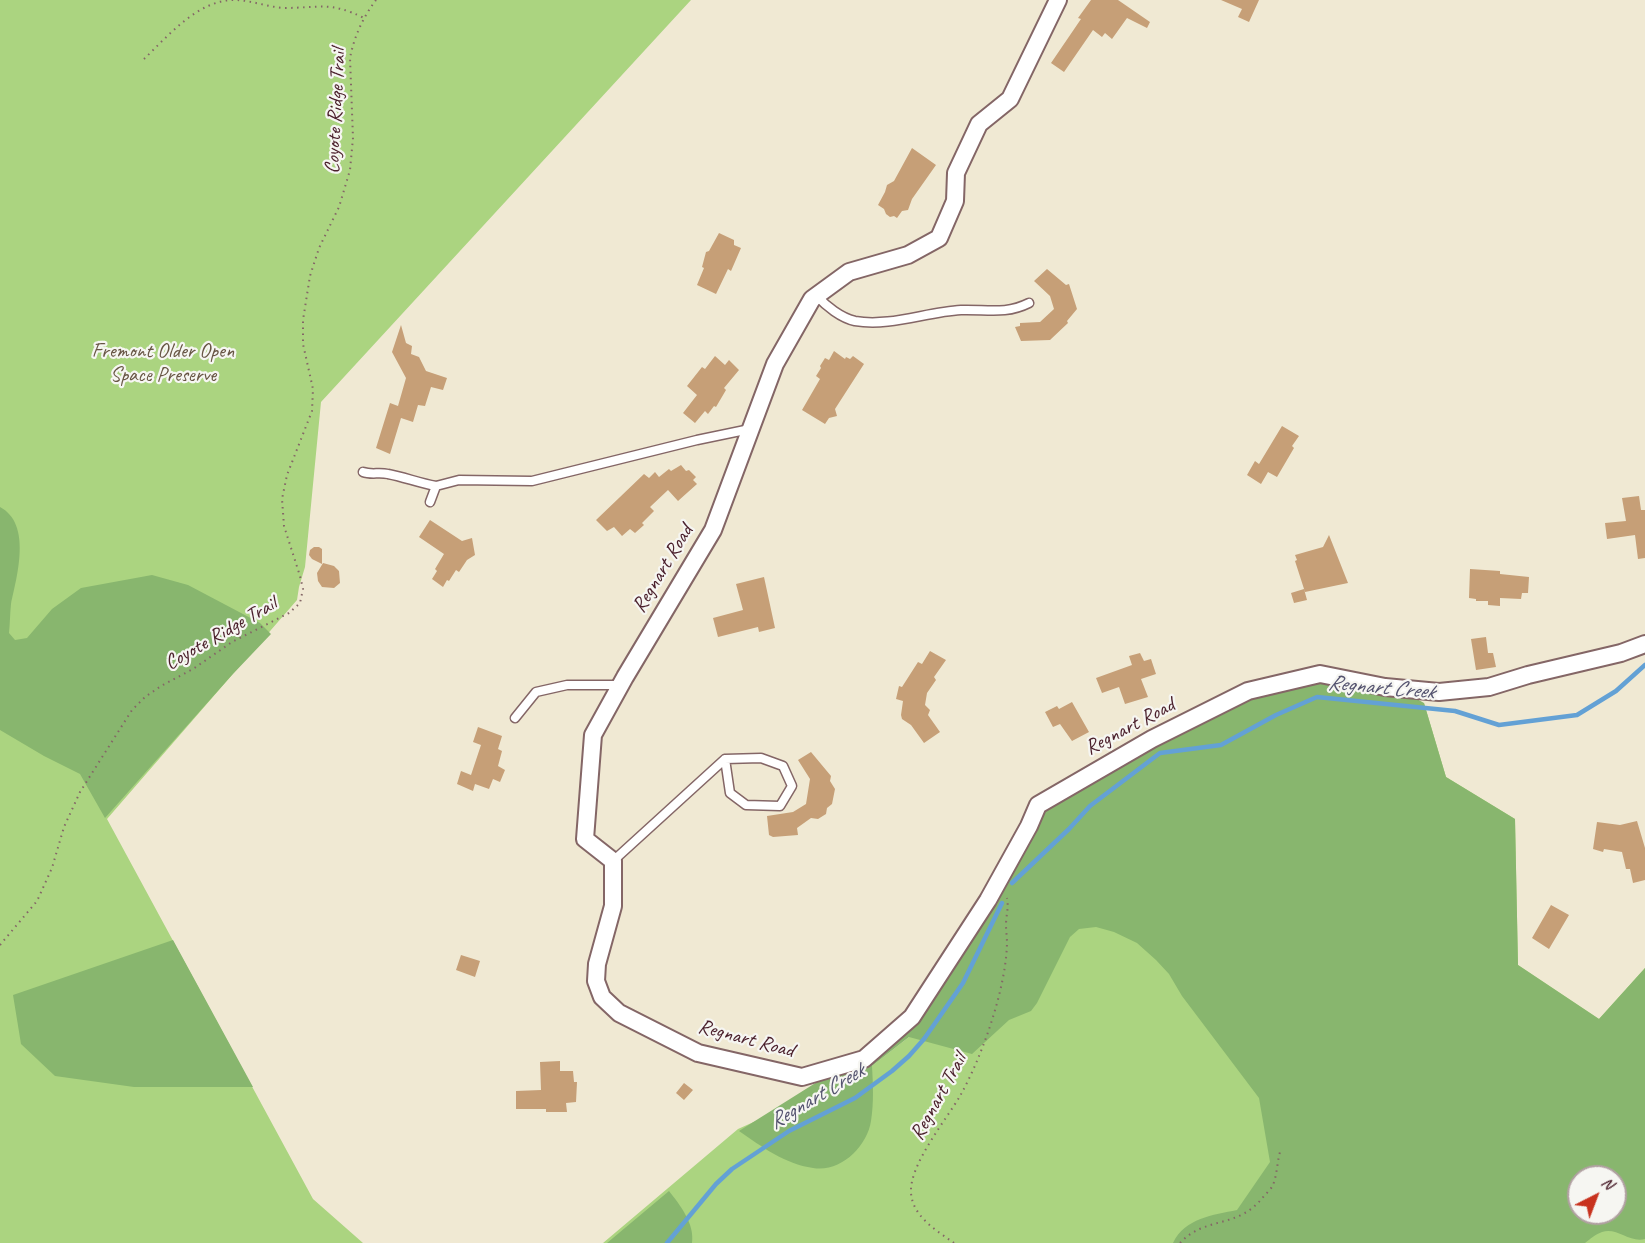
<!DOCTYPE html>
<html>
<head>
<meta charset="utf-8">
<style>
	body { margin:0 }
	#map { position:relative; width:1645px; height:1243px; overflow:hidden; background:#f0e9d3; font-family:Caveat,sans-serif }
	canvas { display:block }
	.north { position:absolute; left:1567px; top:1165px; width:60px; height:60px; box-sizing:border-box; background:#f6f6f2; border:2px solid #b1a0a2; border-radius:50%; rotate:42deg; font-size:16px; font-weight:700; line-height:24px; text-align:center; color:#4a1f2b }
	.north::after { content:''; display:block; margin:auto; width:21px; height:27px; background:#c8321e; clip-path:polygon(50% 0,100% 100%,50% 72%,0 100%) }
</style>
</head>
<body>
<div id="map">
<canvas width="1645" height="1243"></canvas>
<div class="north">N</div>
</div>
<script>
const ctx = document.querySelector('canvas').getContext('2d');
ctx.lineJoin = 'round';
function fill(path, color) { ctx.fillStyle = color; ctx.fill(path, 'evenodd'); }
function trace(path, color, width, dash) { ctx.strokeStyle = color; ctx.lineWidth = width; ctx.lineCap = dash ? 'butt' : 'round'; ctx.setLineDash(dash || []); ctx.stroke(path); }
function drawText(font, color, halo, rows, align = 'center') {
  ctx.font = font + ' Caveat,sans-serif'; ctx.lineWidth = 4.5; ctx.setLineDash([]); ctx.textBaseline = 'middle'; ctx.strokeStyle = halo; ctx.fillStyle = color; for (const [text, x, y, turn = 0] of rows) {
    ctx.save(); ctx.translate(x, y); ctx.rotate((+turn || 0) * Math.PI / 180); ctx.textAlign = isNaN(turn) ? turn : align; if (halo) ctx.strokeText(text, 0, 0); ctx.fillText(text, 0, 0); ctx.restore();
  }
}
fill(new Path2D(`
	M0 0H691L321 402 305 567 299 587 297 600 107 819 313 1199 363 1243H0Z
	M1424 703 1446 777 1515 819 1518 965 1599 1019 1645 968V1243H603L738 1129 870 1070 872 1066 909 1037ZM1579 1177H1615V1213H1579Z`), '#abd480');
fill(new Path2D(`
	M0 507C32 524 17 576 11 604 10 613 10 623 9 633L15 640 27 638 52 609 81 588 152 575 188 585 260 623 271 634 232 675 105 818 80 774 44 756 0 730Z
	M1321 669 1389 683 1424 703 1446 777 1515 819 1518 965 1599 1019 1645 968V1239C1629 1243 1617 1227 1602 1232 1596 1234 1590 1239 1585 1243H1173C1185 1218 1213 1215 1237 1210L1270 1162 1259 1098 1182 996 1169 974 1156 960 1137 943 1114 932 1096 927 1079 929 1070 937 1037 1003 1031 1011 1009 1020 972 1054 909 1037 872 1066C873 1084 874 1102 871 1121 867 1147 840 1173 813 1168 785 1164 762 1147 739 1131L860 1055 910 1015 1048 792 1146 735ZM1579 1177H1615V1213H1579Z
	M173 940 253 1087H134L55 1076 21 1044 13 995Z
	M669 1191C680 1205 695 1224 692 1243H607Z`), '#88b66e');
trace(new Path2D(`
	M1012 883 1069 829 1090 806 1160 753 1221 745 1276 715 1317 697 1455 711 1499 725 1577 715 1616 691 1645 665
	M667 1243 716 1184 732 1169 789 1131 855 1098 892 1071 909 1056 924 1039 963 983 1002 903`), '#63a1d5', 4.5);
fill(new Path2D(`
	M1091 0H1118L1150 22 1147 28 1127 18 1112 39 1105 33 1102 37 1093 30 1064 72 1051 63 1081 19 1078 18Z
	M1221 0H1259L1249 22 1238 17 1242 9Z
	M912 148 936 165 912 199 908 210 902 211 897 218 894 216 890 217 886 214 884 209 878 205 885 192 887 185 894 181Z
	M719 233 734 240V245L741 248 731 271 728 269 716 294 697 285 704 268 702 267 706 252 709 251Z
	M1047 269 1066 285 1069 284 1077 309 1067 321 1068 323 1050 340 1021 341 1015 327 1020 326V323L1040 322 1054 309 1050 296 1034 281Z
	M401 325 406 343 412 346 411 354 419 357 426 371 447 378 443 390 431 387 425 406 418 405 413 422 401 418 390 454 376 448 390 403 398 406 406 378 392 352Z
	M834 351 845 359 846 357 850 359 853 356 864 364 835 409 837 416 829 418 825 424 802 410 820 379 816 376 821 368 820 366 825 358 829 360Z
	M715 356 725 365 729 360 739 370 724 388 726 390 716 407 714 406 708 414 705 411 695 423 683 413 697 395 687 386 702 367 705 369Z
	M1282 426 1299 436 1292 446 1294 448 1277 477 1268 472 1261 484 1247 475 1255 461 1259 464Z
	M681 465 686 471 689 470 696 477 693 480 697 484 678 501 668 490 650 507 654 511 642 523 644 525 635 533 630 529 622 536 614 527 607 531 596 520 644 474 649 478 655 472 659 477 669 469 671 471Z
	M1639 496 1641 510H1645V558L1638 559 1635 535 1607 539 1605 523 1626 521 1622 498Z
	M430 520 462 541 472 538 475 555 467 560 459 572 456 570 449 581 447 580 443 587 432 579 437 571 435 569 444 554 419 537Z
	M1329 535 1348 583 1305 592 1295 561 1297 560 1295 555 1323 547Z
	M314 547H319L322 549V564L312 559 309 555 310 550Z
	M323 563 334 566 339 571 340 583 334 588 322 587 318 581 317 573Z
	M1470 569 1500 571V574L1529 577 1528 593H1522L1521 599 1500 598V606L1488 605V601H1476V599L1469 598Z
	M764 577 775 628 759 632 758 627 718 637 713 618 743 610 736 584Z
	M1304 589 1307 600 1294 603 1291 593Z
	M1486 637 1488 653H1493L1496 667 1476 670 1471 639Z
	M930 651 946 660 934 677 936 680 927 693 925 705 930 710 928 715 940 732 924 743 911 725 902 719 901 715 903 701 896 699 899 686 902 687 918 662 922 664Z
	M1140 653 1144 661 1151 659 1156 674 1141 679 1148 697 1125 704 1119 687 1102 693 1096 678 1132 665 1129 656Z
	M1072 702 1089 732 1072 741 1060 724 1053 727 1045 712 1057 706 1059 709Z
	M478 727 502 736 498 749 502 751 498 766 505 770 500 782 493 779 489 789 475 784 473 791 457 784 461 771 471 775 481 745 473 742Z
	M811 752 831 776 830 781 835 789 832 804 827 808 826 814 818 819 811 818 797 828 798 835 773 837 769 835 767 816 793 812 806 804 810 779 798 760Z
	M1637 821 1645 848V880L1633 883 1630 869H1626L1622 852 1604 849 1603 852 1593 849 1597 822 1620 825Z
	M1551 905 1569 915 1549 949 1532 938Z
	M461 955 480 961 475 977 456 970Z
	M560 1061V1071H573L574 1082H577L576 1102 566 1103 567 1112H546V1109H516V1091L541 1090 540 1062Z
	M684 1083 693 1090 684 1100 676 1093Z`), '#c69f77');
const service = new Path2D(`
	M817 296C826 306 841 318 855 321 890 327 926 312 961 310 986 309 1005 315 1029 303
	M363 472C371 475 379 472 388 474 404 477 419 483 436 486
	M430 502 436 486 459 480 532 481 697 440 750 429
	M515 718 536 692 567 685H620
	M613 861 725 759 761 758 783 766 792 786 780 806 746 805 730 793 725 759`);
const minor = new Path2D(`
	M1058 0 1010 99 979 124 956 173 955 201 939 238 908 255 849 272 812 299 775 364 713 530 625 677 593 735 585 839 613 861V906L597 964 596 981 602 997 619 1013 698 1053 802 1077 864 1059 912 1017 988 900 1029 826 1038 805 1152 739 1248 691 1320 674 1385 687 1439 692 1489 687 1528 675 1621 653 1645 644`);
trace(service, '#846666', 11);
trace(minor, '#846666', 20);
trace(new Path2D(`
	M144 59C168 36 198 0 234 0 251 0 267 7 284 8 319 8 330 1 364 18
	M0 945 37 901 52 868 64 827 80 792 132 710 145 697 161 686 193 669 232 642 289 613 300 603 303 589 300 576 284 526 282 499 287 475 312 411 313 389 303 344V320L310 276 319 248 339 207 350 170 353 138 350 58C354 37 363 17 376 0
	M954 1243C936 1230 913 1217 911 1193 909 1165 946 1120 960 1096 982 1057 1006 989 1007 943 1007 937 1006 931 1006 925 1006 915 1009 908 1007 898
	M1180 1243C1206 1215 1238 1230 1264 1196 1267 1193 1271 1189 1273 1185 1277 1175 1277 1163 1280 1152`), '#846666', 2, [1.5, 4.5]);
trace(service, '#fff', 8);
trace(minor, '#fff', 16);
drawText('21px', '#4a1f2b', '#f6f6f2', [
	["Coyote Ridge Trail",336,111,-87],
	["Regnart Road",663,569,-59],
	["Coyote Ridge Trail",221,634,-30],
	["Regnart Road",1130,727,-28],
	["Regnart Road",746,1039,15],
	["Regnart Trail",939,1097,-61]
]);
drawText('21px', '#675544', '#f6f6f2', [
	["Fremont Older Open",163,351],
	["Space Preserve",163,375]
]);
drawText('italic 22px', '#54536f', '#f6f6f2', [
	["Regnart Creek",1381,688,5],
	["Regnart Creek",817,1097,-31]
]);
</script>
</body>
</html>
